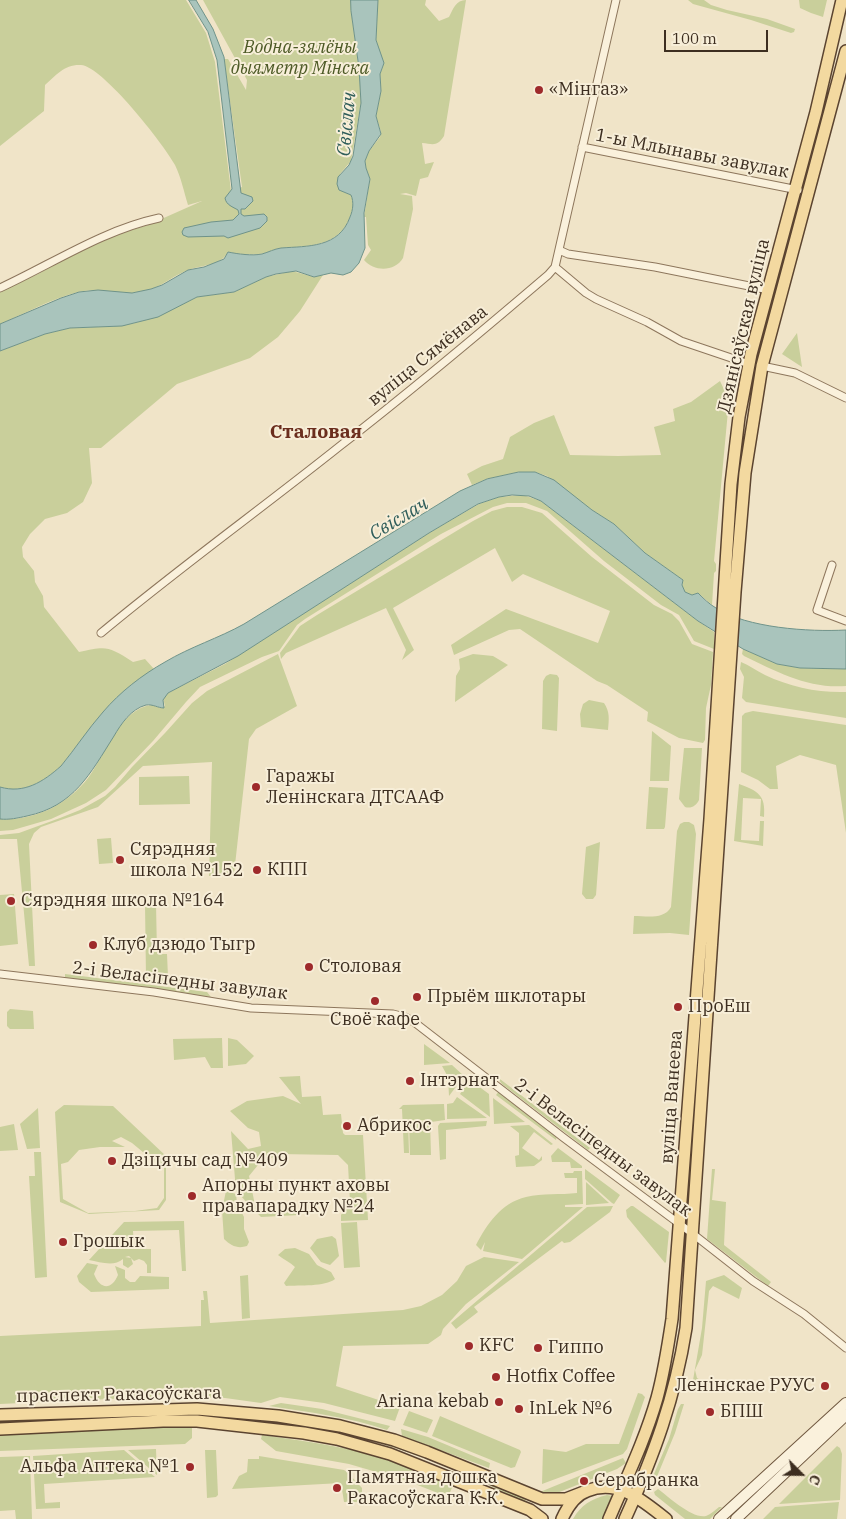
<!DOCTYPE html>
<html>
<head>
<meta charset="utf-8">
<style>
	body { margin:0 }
	#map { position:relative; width:846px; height:1519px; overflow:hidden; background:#f0e4c8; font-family:"IBM Plex Serif",serif }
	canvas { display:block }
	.north { position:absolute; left:776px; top:1449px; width:50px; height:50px; -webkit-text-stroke:4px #f7eed8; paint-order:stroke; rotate:113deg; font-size:14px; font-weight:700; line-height:20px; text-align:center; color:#3d2e20 }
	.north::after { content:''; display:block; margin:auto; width:18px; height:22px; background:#3d2e20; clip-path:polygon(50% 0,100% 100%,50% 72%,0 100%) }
	.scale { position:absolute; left:664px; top:30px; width:104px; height:22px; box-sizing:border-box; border:2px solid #3d2e20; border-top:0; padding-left:6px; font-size:15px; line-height:18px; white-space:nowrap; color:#3d2e20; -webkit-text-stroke:4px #f7eed8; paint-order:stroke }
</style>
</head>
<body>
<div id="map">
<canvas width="846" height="1519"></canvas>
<div class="north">С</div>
<div class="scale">100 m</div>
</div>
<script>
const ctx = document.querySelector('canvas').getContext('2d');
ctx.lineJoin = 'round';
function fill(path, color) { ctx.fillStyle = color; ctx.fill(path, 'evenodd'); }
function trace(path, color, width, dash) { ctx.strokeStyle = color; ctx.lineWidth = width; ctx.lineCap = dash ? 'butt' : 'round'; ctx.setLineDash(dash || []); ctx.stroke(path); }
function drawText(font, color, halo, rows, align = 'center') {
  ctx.font = font + ' "IBM Plex Serif",serif'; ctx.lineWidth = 4; ctx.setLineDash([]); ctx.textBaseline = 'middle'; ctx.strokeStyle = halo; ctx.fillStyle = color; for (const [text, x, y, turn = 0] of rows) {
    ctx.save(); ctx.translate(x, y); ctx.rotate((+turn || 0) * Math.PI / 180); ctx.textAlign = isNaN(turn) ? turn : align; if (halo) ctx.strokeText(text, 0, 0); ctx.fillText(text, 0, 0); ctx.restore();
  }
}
fill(new Path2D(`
	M0 0H186L206 33 215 62 231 191 242 187 224 59H228L246 90 247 80 203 0H351V11L360 77 361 103 351 161 340 174 344 192 351 195C354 202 353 210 350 217 339 247 308 246 281 248 273 249 266 254 259 254 248 255 238 254 228 252 221 266 201 265 188 270 166 279 159 291 132 293 113 294 97 288 78 292 51 299 26 313 0 324V292L38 274 77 252 112 236 148 225 202 201 188 205C184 192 181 177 175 165 164 144 102 66 81 65 65 64 56 75 45 85L44 111 0 146Z
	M378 0H426L425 5 439 21 449 17C453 9 456 0 466 0L444 136C437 147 433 144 422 143L425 164 434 162 428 177 420 179 416 196 406 193 400 194 412 196 413 209 403 258C395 272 374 272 364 260L371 250 368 245 366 217H364L370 179 366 168 365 161 369 151 380 137 381 132 376 116 381 91 380 74 383 66 376 40Z
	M688 0H704L711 5 727 10 767 19 795 29 794 32 791 33 751 20 693 4Z
	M799 0H827L823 17 811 13 800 8Z
	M292 271 314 277 323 275 300 311 278 337 250 358 177 384 101 448H89L92 483 83 502 67 513 45 519 30 534 22 547 23 557 34 571 35 582 43 596 44 607 79 652C107 646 108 646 133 662L145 659 154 669 125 690 103 712 61 766C43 782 24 794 0 787V351L45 334 70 328 115 326 135 323 161 315 173 308 197 297 234 292 266 277Z
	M797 333 802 367 782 354Z
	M720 381 729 400 714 561 716 564V571L714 573 712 605 698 593 692 595C683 594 681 588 683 580L645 553 614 524 592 510 547 476 535 472H519L487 479 472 485 467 474 482 466 503 459 510 437 534 423 554 415 570 455 618 456 661 455 654 427 675 421 673 409 691 402Z
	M523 495 541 501 698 621 714 632V649L694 641 679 615 661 605 604 561 547 511 526 503H507L493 507 441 534 305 619 297 625 279 651 262 657 200 687 186 702 153 741 106 790 86 803 51 819 13 830 0 831V819C34 821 67 805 88 778 105 755 120 708 152 705L161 708 165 706 163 698 168 693 225 664 429 533 479 504 499 497Z
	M507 507H522L542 513 592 557 654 605 672 614 679 621 692 644 713 652 711 685 706 708 705 740 703 743 679 738 647 721 648 712 607 685 597 681 520 629 509 630 454 655 451 645 506 609 598 643 610 611 523 574 512 582 495 548 393 608 414 650 402 660 406 650 386 608 286 653 281 659 280 653 300 626 317 615 473 521 492 511Z
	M743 649 777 664 800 668 846 669V686C809 689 777 672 744 656L742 654Z
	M278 654 297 706 256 729 249 739 234 874 209 876 212 762 143 766 98 807 41 827 34 833 29 844 35 966H29L17 839H0V835L19 833 60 818 80 810 105 796 115 787 132 767 165 733 192 703 207 691Z
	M473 654 493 656 508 665 455 702 456 676 460 669 459 659Z
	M741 662C749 665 757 671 765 675 790 687 819 693 846 692V718L746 702 742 698 744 677 740 669Z
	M550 674 557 675 559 678 557 731 542 729 543 681 546 676Z
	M589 700 604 703C610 712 609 719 608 730L581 727 580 714 583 704Z
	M753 711 846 725V833L836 765 800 755 776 766 778 789H770L758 780 741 772 742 716 745 713Z
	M652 731 671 746 669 781H650Z
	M684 748H702L699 800C696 806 691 809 685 807L679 799Z
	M189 776 190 804 139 805V777Z
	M739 784C758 791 766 795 764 817L760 816 761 799 743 798 741 840 759 841 760 821H764L763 846 734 841Z
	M649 787 668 788 665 827 664 829H646Z
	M684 822H689L694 825 696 834 689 935 670 933 633 934 634 916C646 916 664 920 671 907L677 831 680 824Z
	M111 838 113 863 99 864 97 839Z
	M600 842 596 895 593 899H586L582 894 586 847Z
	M14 894 18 944 0 946V895Z
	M156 903 157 954H167L168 977H183L178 983 146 978 145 904Z
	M65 974 207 992 211 997 65 979Z
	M10 1009 33 1011 34 1029H10L7 1026V1012Z
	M222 1038 223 1068H211L205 1057 174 1060 173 1039Z
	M228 1038 237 1040 254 1056 246 1064 228 1066Z
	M424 1044 450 1063 424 1065Z
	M452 1065 464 1076 449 1096 448 1077 442 1066Z
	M300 1076 302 1097 321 1096 323 1115 341 1114 343 1133 345 1135H363L368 1220 341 1221V1215L350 1202 348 1165 338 1155 279 1154 258 1165 249 1176 255 1205 261 1210H300L299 1215 261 1217 236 1191 231 1131 248 1149 261 1146 259 1132 248 1128 230 1111 247 1101 283 1096 301 1104 279 1077Z
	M496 1076 590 1148 588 1150 502 1084Z
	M470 1080 489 1094 490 1117 460 1094Z
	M499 1091 557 1135 556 1140 496 1095Z
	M457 1097 487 1118 447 1119V1104L453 1103Z
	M493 1098 525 1122 494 1124Z
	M444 1104 445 1120 431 1122 430 1120 408 1121 409 1153H404L402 1109H399L403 1105Z
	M64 1105 113 1106 166 1156 161 1167 132 1143 121 1137 112 1141 125 1147H100L79 1150 68 1162 61 1164 63 1199 88 1213 135 1211 157 1208 164 1198V1165L166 1168V1200L159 1210 89 1214 60 1202 55 1112Z
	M38 1108 40 1148 27 1149 20 1124Z
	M409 1121H430L431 1155H410Z
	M487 1121 486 1126 446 1130V1159L440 1160 438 1126 440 1123Z
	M14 1124 18 1150 0 1151V1127Z
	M529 1125 553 1144 551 1145 534 1132 522 1148 539 1160 542 1156V1160L534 1166 516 1167 515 1156 519 1155V1133L510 1126Z
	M558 1148 582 1166V1168H571L570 1162H552L551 1156Z
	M34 1152H41L47 1277 35 1278 29 1176H35Z
	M585 1169 620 1195 614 1204 612 1203 585 1179Z
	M712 1169H715L712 1200 726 1202 724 1245 771 1282 768 1286 707 1239Z
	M574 1171H582L583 1204 565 1205V1207H583L522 1259 483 1251 485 1242 481 1250 476 1245C487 1224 501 1203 526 1197 542 1193 561 1195 577 1193V1178H565L564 1173H573Z
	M586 1182 609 1203 586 1205Z
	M226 1191 236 1194 237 1203 244 1217V1229L249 1242 247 1246C238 1249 231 1246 224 1239L222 1210Z
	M613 1206 610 1212 570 1242 564 1243 562 1241 474 1307 478 1312 456 1329 451 1323 587 1207Z
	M631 1206H633L669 1232 666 1262 665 1263 627 1217 626 1210Z
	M184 1221 186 1271H182L179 1230 133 1231 134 1249H151V1273H147V1265L144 1261 139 1259 134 1261 129 1256 125 1257 131 1258 133 1264 128 1268 123 1265V1259C114 1267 100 1262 89 1260L124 1222Z
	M357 1222 360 1267 344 1268 341 1223Z
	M332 1236 336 1239 339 1256 330 1265 321 1262 310 1248 317 1239Z
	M295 1248 309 1254 317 1265 331 1272 335 1279C325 1287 299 1285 286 1286L284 1283 295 1267C290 1262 284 1260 278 1255L285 1249Z
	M484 1257 519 1262 466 1304 443 1329 441 1335 428 1344 343 1346 336 1386 400 1407 395 1421 324 1403 280 1397 261 1403 225 1398H202L201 1394 154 1395V1397L0 1404V1336L201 1326V1300H204L203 1291H207L210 1323 403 1310 421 1306 442 1295 457 1281 466 1266Z
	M87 1263 98 1265 94 1274C100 1290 112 1290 118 1275L115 1266 125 1270V1278L130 1282H135L140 1276 169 1277V1289L91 1292 79 1282 77 1276Z
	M248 1275 250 1318 242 1319 240 1276Z
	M724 1275 742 1288 739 1299 713 1286 709 1291 702 1355 695 1370 697 1378 702 1381 698 1393 692 1386 702 1328 706 1281Z
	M638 1393 642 1394 645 1397 627 1449 623 1454 542 1484 543 1449 566 1452 586 1444H619Z
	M281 1403 322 1409 390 1426 387 1430C349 1417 308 1412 269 1406Z
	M681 1404H684L675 1433 656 1479 654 1477V1474L669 1439 678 1409Z
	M409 1411 433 1420 427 1433 403 1425Z
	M200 1412 335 1429 398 1446 484 1480 526 1499 525 1502C472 1477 418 1453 362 1438 309 1424 254 1420 200 1415Z
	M440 1416 520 1450 521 1452 515 1467 511 1468 432 1436Z
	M192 1426V1438L185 1444 0 1451V1434Z
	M401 1429 428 1437 490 1463 489 1468 402 1436Z
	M262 1435C313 1442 363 1449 411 1467L412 1472 409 1479 404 1480 349 1464 276 1451 261 1439Z
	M837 1446 840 1448 842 1454 840 1500 779 1504Z
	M156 1449 157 1475 128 1450 155 1449Z
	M124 1450 155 1477 44 1484 45 1503 60 1502V1508L36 1509 33 1456Z
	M205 1450H216L218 1495 216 1497 207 1498Z
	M30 1456 32 1519H16L15 1510 0 1511V1457Z
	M259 1456 344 1470 347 1472 362 1488V1502H344L341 1483 232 1489 239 1476 247 1472 248 1459H259Z
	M623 1458 626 1463 617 1469 557 1493 545 1494 540 1492Z
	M425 1471 454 1483 448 1497 415 1484 419 1473Z
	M658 1489C669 1497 692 1519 706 1516 711 1514 715 1510 719 1507H722L710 1519H685L655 1495 654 1492Z
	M607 1495 613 1496 603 1519H573C581 1505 591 1499 607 1495Z
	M839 1502 837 1519H763L775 1507Z`), '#c9cf9b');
const water = new Path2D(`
	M189 0H196L213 29 224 57 241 193 252 197 253 201 245 209H241V214L244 216 264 214 267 217V221L260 228 228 238 224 236 188 237 183 235 182 232 184 228 211 222 233 220 239 214 238 210C233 207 226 205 225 198L232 189 217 60 208 32Z
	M351 0H378L376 40 384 63 380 74 381 91 376 116 381 134 369 151 365 161 366 168 370 179 364 213 365 248 359 263 351 272 343 275 331 273 314 277 296 271 276 274 266 277 234 292 197 297 158 317 122 326 70 328 45 334 0 351V324L61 298 79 292 98 290 132 293 151 289 162 285 188 270 204 267 224 259 228 252C238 254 252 256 262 254 269 252 274 249 281 248 308 246 339 248 350 217 353 210 354 202 351 195L339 190 337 184 338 177 349 165 353 156 361 103 359 68 351 11Z
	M519 472H535L554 480 592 510 614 524 645 553 683 580 682 585 685 592 692 595 698 593C703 598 709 604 716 608 747 628 809 632 846 630V669L800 668 777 664 743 649 698 621 541 501 529 496 512 495 499 497 478 504 429 533 238 656 168 693 163 700 164 708C158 708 153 704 146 705 131 709 121 724 114 736 90 774 74 806 27 816 18 818 9 820 0 819V787C24 794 43 782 61 766 75 749 88 729 103 712 120 692 142 675 165 662 190 647 219 638 244 624L460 491 487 479Z`);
fill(water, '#a9c4bc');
trace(water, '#6f938a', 1);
const minor = new Path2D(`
	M582 147 798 190
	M559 250 568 254 655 267 769 290
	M555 267 586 293 596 299 647 322 681 341 749 364
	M0 288C52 264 103 230 159 218
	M762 366 795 373 846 398
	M832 565 817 610 846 621
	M101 633C179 568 261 509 340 446 411 391 480 333 548 275L555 267 616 0
	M0 974 154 992 251 1008 393 1014 405 1017 414 1022 564 1138 693 1234 753 1281 804 1314 846 1348`);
const secondary = new Path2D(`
	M719 1519 846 1403
	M736 1519 846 1415`);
const primary = new Path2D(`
	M0 1415 197 1409 278 1416 340 1426 394 1440 427 1452 542 1499H566L584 1492
	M0 1429 163 1421H197L304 1433 337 1439 390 1454 530 1510 542 1519
	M562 1519C567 1508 575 1495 587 1491 618 1478 643 1501 666 1519
	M609 1519C626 1479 645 1440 657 1398 664 1372 668 1346 672 1319L710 819 731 484 739 417 751 354 816 112 842 0
	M625 1519C654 1455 675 1398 686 1328L735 592 745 473 762 366 846 51`);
trace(minor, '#8d765c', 9);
trace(secondary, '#6f573f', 12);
trace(primary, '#5b4430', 14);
trace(minor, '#faf1dc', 7);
trace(secondary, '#faf1dc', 10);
trace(primary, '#f3d9a0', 11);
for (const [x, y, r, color] of [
	[539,90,5,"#9e2a2b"],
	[256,787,5,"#9e2a2b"],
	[120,860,5,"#9e2a2b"],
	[257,870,5,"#9e2a2b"],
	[11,901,5,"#9e2a2b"],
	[93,945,5,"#9e2a2b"],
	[309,967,5,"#9e2a2b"],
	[417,997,5,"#9e2a2b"],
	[375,1001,5,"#9e2a2b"],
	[678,1007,5,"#9e2a2b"],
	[410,1081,5,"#9e2a2b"],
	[347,1126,5,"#9e2a2b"],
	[112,1161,5,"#9e2a2b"],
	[192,1196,5,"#9e2a2b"],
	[63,1242,5,"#9e2a2b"],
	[469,1346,5,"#9e2a2b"],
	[538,1348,5,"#9e2a2b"],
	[496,1377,5,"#9e2a2b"],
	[825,1386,5,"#9e2a2b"],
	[499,1402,5,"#9e2a2b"],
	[519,1409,5,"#9e2a2b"],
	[710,1412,5,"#9e2a2b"],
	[190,1467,5,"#9e2a2b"],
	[584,1481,5,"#9e2a2b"],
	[337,1488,5,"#9e2a2b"]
]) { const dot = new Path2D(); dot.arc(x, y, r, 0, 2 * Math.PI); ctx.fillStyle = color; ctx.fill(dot); trace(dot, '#f7eed8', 2); }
drawText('italic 18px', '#4d5a26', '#f7eed8', [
	["Водна-зялёны",300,48],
	["дыяметр Мінска",300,69]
]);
drawText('18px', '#3d2e20', '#f7eed8', [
	["«Мінгаз»",549,90],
	["Гаражы",266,777],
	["Ленінскага ДТСААФ",266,798],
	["Сярэдняя",130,850],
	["школа №152",130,871],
	["КПП",267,870],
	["Сярэдняя школа №164",21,901],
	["Клуб дзюдо Тыгр",103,945],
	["Столовая",319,967],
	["Прыём шклотары",427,997],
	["ПроЕш",688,1007],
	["Своё кафе",375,1020,"center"],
	["Інтэрнат",420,1081],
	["Абрикос",357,1126],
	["Дзіцячы сад №409",122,1161],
	["Апорны пункт аховы",202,1186],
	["правапарадку №24",202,1207],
	["Грошык",73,1242],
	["KFC",479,1346],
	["Гиппо",548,1348],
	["Hotfix Coffee",506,1377],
	["Ленінскае РУУС",815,1386,"right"],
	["Ariana kebab",489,1402,"right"],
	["InLek №6",529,1409],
	["БПШ",720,1412],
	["Альфа Аптека №1",180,1467,"right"],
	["Памятная дошка",347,1478],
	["Ракасоўскага К.К.",347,1499],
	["Серабранка",594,1481]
], 'left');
drawText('18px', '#3d2e20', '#f7eed8', [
	["1-ы Млынавы завулак",692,154,11],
	["Дзянісаўская вуліца",744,326,-77],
	["вуліца Сямёнава",428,356,-39],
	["2-і Веласіпедны завулак",180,981,7],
	["вуліца Ванеева",672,1097,-86],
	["2-і Веласіпедны завулак",603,1148,37],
	["праспект Ракасоўскага",119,1395,-1]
]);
drawText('italic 19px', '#2f5d5a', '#f7eed8', [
	["Свіслач",347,124,-85],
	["Свіслач",399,519,-31]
]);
drawText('bold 19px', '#6b2e1e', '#f7eed8', [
	["Сталовая",316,433]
]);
</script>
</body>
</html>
